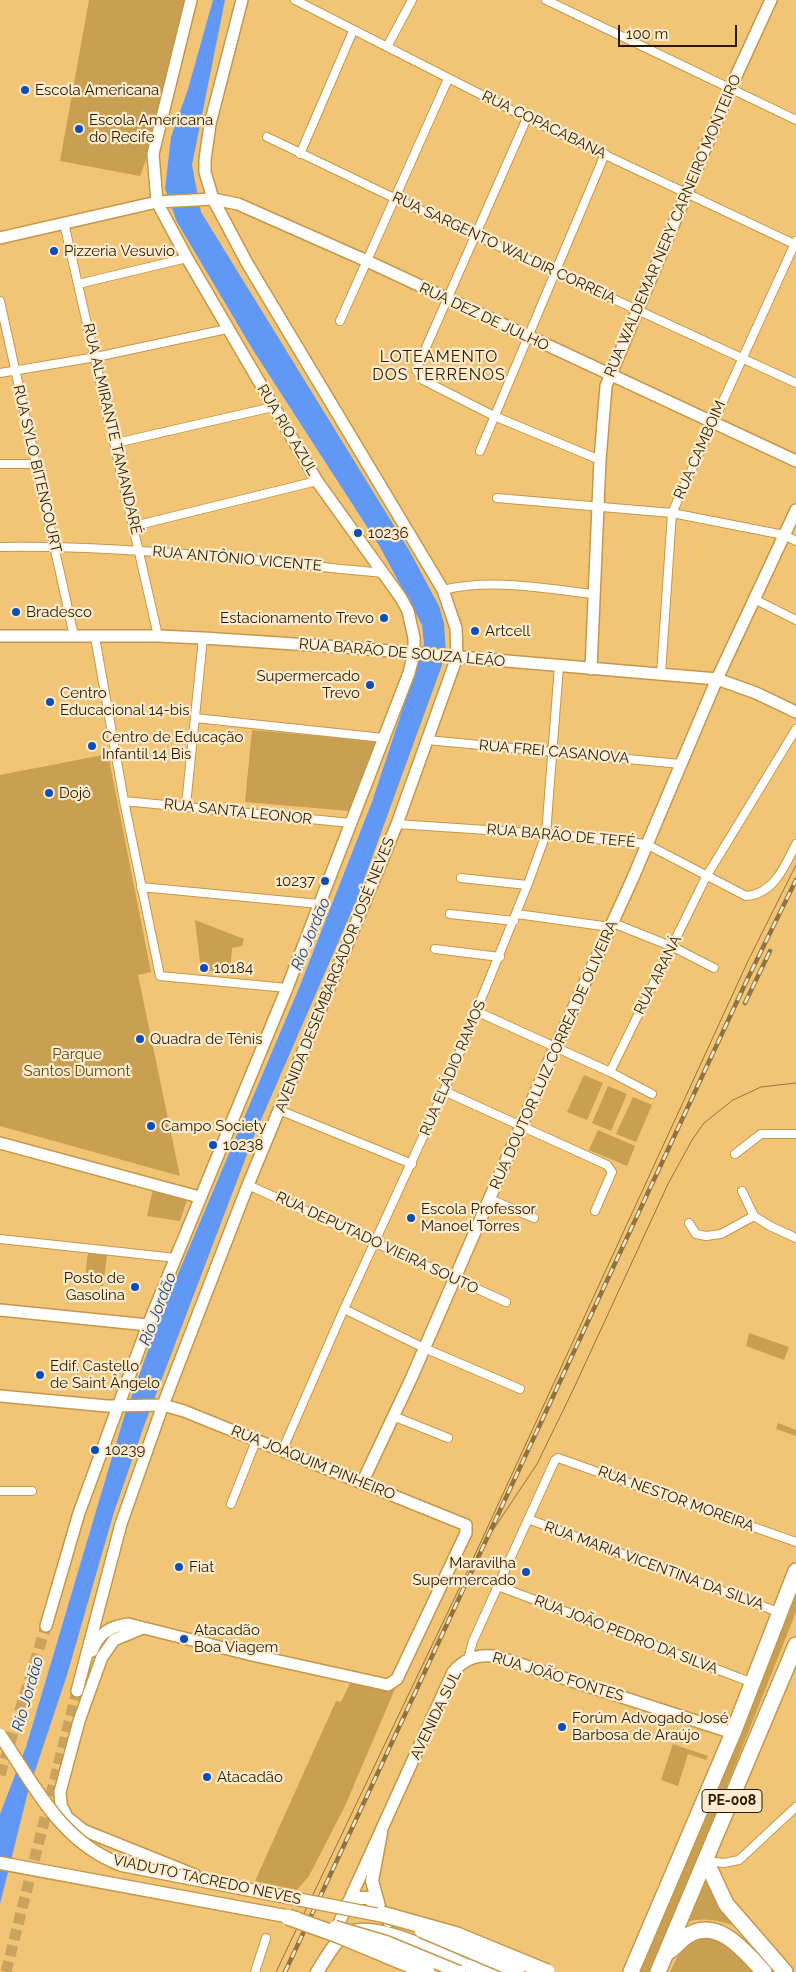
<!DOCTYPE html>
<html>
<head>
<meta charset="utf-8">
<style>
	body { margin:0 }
	#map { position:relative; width:796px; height:1972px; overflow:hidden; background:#f2c576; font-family:Raleway,sans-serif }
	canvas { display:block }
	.scale { position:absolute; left:618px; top:25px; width:119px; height:22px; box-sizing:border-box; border:2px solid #291b03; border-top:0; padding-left:6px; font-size:15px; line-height:18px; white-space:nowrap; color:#291b03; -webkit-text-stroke:4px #fdebcd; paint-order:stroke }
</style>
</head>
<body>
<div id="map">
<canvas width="796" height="1972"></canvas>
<div class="scale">100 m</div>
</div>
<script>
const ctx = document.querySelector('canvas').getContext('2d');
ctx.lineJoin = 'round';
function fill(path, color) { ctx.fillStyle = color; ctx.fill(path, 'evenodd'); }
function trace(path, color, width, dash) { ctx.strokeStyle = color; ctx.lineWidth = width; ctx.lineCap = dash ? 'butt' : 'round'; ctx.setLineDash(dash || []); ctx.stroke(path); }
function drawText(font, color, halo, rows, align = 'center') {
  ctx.font = font + ' Raleway,sans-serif'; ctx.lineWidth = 4.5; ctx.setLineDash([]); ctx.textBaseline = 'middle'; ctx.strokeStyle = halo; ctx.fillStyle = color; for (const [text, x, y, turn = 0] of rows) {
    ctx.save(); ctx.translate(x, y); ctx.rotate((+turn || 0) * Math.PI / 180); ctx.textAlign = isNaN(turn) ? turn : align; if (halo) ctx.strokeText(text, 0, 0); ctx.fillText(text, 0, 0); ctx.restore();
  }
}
fill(new Path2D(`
	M89 0H195L175 83 140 176 60 161Z
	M252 730 375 741 376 743 349 811 245 802Z
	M108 754 151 972 138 975 180 1176 0 1126V775Z
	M195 920 244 939 242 946 232 948 230 973 201 970Z
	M584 1075 603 1083 587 1120 567 1112Z
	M608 1086 627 1094 611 1131 592 1123Z
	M633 1097 652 1105 636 1142 616 1134Z
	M598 1130 635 1146 627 1166 589 1150Z
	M153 1189 188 1197 180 1221 147 1216Z
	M88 1253 107 1255 103 1286 84 1284Z
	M749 1333 789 1347 784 1360 746 1346Z
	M778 1423 796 1430V1436L776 1429Z
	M796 1592V1612L705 1841 650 1972H640L729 1762Z
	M352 1679 395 1689 345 1806 309 1876 297 1890 255 1881 336 1701 341 1702Z
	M673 1744 708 1756 706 1760 688 1754 678 1786 661 1780Z
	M706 1867 732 1919V1925C714 1919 701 1917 682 1923Z
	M715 1937 732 1945 757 1972H670C682 1947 685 1939 715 1937Z`), '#c99f51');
fill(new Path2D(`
	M213 0H225L192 165 201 212 409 550 439 606 444 623 446 654 357 899 254 1136 144 1426 114 1512 67 1675 28 1792 0 1904V1814L26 1747 124 1417 162 1312 299 988 372 802 424 644 422 625 380 547 253 350 177 222 165 189 171 137 188 89Z`), '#6198f5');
trace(new Path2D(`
	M0 1775 46 1626
	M6 1972 77 1691`), '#caa35f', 11, [11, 5.5]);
const street = new Path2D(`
	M295 0 527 118 796 245
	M546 0 796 120
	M387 47 412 0
	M527 118 416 370 423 380 494 416 600 460
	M267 137 394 198 796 383
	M300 154 353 31
	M64 223 158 636
	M78 284 187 258
	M0 301 74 636
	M340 321 448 79
	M0 373 96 357 227 329
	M116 443 273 407
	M480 451 605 154
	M0 464H35
	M497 498 672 513 784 535 796 541
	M134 526 317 481
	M0 547C128 545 256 561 384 573
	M443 590C493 578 545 589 595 594
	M754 599 796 620
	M95 637 124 801 160 976 287 988
	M661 674 672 513 796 241
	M195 718 384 738
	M427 740 681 764
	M124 801 351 823
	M186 805 203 638
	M397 824 546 834 646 844 746 896C774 894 785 866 796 844
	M461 878 527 885
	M141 887 319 904
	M450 914 514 921
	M517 914 610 927
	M613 923 673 947 714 968
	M435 949 500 957
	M478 1012 610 1072 652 1094
	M610 1072 706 877 796 729
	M444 1091 607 1165 612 1172 595 1211
	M279 1110 412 1164
	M735 1154 761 1134H796
	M248 1185 506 1302
	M742 1191 754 1216 770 1226 796 1238
	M490 1199 534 1218
	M689 1223 696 1234 706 1236 721 1234 754 1216
	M0 1239 176 1258
	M344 1309 424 1348 520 1389
	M393 1416 448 1438
	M282 1451 344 1309 444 1091 529 881 546 834 559 666
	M0 1491H32
	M231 1504 256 1441
	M528 1519 781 1613
	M498 1586 753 1683
	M468 1659 473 1641 555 1460 558 1458 796 1542
	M707 1861 724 1863 739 1860 796 1807
	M255 1972 266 1938`);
const secondary = new Path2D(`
	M0 238 157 202 213 199 238 204 367 261 796 461
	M0 636H158L203 638 355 648 717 679 756 693 796 712
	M591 669 600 460 606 386 731 87 771 0
	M0 1143 199 1197
	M0 1310 148 1325
	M0 1396 107 1406 163 1405 184 1411 466 1525V1533L397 1679 388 1685 252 1655 128 1624C109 1627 99 1633 92 1651
	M362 1483 411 1379 555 1048 632 880 717 679 796 510
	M46 1626 79 1513 148 1325 287 988 409 673 414 653V638L408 611 401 598 317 481 187 258 157 202 153 154 191 0
	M143 1628 114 1640 102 1657 79 1721 60 1792 61 1805 67 1817 83 1830 195 1875
	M77 1691 121 1524 163 1405 248 1185 397 824 457 657 456 628 443 590 247 263 213 199 205 172V160L210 124 242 0
	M334 1934 453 1672C465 1658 479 1653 498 1657L733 1733`);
const primary = new Path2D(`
	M347 1904 358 1898H369L389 1921
	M379 1906 372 1881 381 1833
	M474 1962 497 1972
	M317 1972C325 1960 335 1940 348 1933 377 1918 451 1959 481 1972`);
const highway = new Path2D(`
	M706 1861 726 1904 785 1972
	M670 1951C675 1947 681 1940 687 1936 718 1916 745 1952 764 1972
	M631 1972 733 1733 796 1571
	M658 1972 796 1645`);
trace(street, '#c39849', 10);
trace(secondary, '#c39849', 14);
trace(primary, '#c39849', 15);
trace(highway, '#c39849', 18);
trace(street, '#fff', 8);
trace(secondary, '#fff', 11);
trace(primary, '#fff', 12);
trace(highway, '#fff', 15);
trace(new Path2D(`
	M489 1536 537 1464 573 1390 668 1184 692 1140 704 1123 733 1100 761 1087 796 1083
	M276 1972 467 1572 748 961 796 865`), '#91733f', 1);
const rail = new Path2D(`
	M745 1003 770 951
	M285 1972 747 980 796 880`);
trace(rail, '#91733f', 4.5);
trace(rail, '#fdebcd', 2.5, [8]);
const primaryBridge = new Path2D(`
	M0 1735C35 1786 61 1843 122 1865L389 1917
	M0 1863 296 1918
	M335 1927 386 1942 459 1972
	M421 1931 518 1972`);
const highwayBridge = new Path2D(`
	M382 1914 457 1935 547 1972
	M288 1917 338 1935 427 1972`);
trace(primaryBridge, '#c39849', 15, []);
trace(highwayBridge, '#c39849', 18, []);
trace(primaryBridge, '#fff', 12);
trace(highwayBridge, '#fff', 15);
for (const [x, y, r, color] of [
	[25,90,5,"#0b4eb9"],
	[79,129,5,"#0b4eb9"],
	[54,251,5,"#0b4eb9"],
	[358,533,5,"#0b4eb9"],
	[16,612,5,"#0b4eb9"],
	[384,618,5,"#0b4eb9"],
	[475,631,5,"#0b4eb9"],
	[370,685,5,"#0b4eb9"],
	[50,702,5,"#0b4eb9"],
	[92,746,5,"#0b4eb9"],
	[49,793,5,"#0b4eb9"],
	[325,881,5,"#0b4eb9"],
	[204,968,5,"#0b4eb9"],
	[140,1039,5,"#0b4eb9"],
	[151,1126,5,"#0b4eb9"],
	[213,1145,5,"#0b4eb9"],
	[411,1218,5,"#0b4eb9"],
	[135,1287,5,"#0b4eb9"],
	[40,1375,5,"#0b4eb9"],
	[95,1450,5,"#0b4eb9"],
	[179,1567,5,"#0b4eb9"],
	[526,1572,5,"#0b4eb9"],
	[184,1639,5,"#0b4eb9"],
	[562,1727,5,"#0b4eb9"],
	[207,1777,5,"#0b4eb9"]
]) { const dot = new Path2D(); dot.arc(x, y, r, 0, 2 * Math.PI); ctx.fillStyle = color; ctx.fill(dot); trace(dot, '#fdebcd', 2); }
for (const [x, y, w] of [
	[732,1801,60]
]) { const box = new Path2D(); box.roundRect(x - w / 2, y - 11.5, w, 23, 4); ctx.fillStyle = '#fdebcd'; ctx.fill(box); trace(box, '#291b03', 1); }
drawText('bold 14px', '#291b03', null, [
	["PE-008",732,1801]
]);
drawText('15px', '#291b03', '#fdebcd', [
	["Escola Americana",35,90],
	["Escola Americana",89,120],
	["do Recife",89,137],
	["Pizzeria Vesuvio",64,251],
	["10236",368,533],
	["Bradesco",26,612],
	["Estacionamento Trevo",374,618,"right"],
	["Artcell",485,631],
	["Supermercado",360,676,"right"],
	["Trevo",360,693,"right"],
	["Centro",60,693],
	["Educacional 14-bis",60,710],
	["Centro de Educação",102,737],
	["Infantil 14 Bis",102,754],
	["Dojô",59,793],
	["10237",315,881,"right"],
	["10184",214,968],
	["Quadra de Tênis",150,1039],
	["Campo Society",161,1126],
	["10238",223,1145],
	["Escola Professor",421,1209],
	["Manoel Torres",421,1226],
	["Posto de",125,1278,"right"],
	["Gasolina",125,1295,"right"],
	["Edif. Castello",50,1366],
	["de Saint Ângelo",50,1383],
	["10239",105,1450],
	["Maravilha",516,1563,"right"],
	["Supermercado",516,1580,"right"],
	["Fiat",189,1567],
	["Atacadão",194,1630],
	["Boa Viagem",194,1647],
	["Forúm Advogado José",572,1718],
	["Barbosa de Araújo",572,1735],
	["Atacadão",217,1777]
], 'left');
drawText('15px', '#291b03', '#fdebcd', [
	["RUA COPACABANA",544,125,26],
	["RUA WALDEMAR NERY CARNEIRO MONTEIRO",673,226,-67],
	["RUA SARGENTO WALDIR CORREIA",504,248,25],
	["RUA DEZ DE JULHO",484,317,25],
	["RUA ALMIRANTE TAMANDARÉ",112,429,77],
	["RUA RIO AZUL",287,430,59],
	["RUA CAMBOIM",700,450,-66],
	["RUA SYLO BITENCOURT",37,469,77],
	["RUA ANTÔNIO VICENTE",237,559,5],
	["RUA BARÃO DE SOUZA LEÃO",402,653,5],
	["RUA FREI CASANOVA",554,752,5],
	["RUA SANTA LEONOR",238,812,6],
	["RUA BARÃO DE TEFÉ",561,836,5],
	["AVENIDA DESEMBARGADOR JOSÉ NEVES",335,975,-68],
	["RUA ARANÁ",658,975,-63],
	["RUA DOUTOR LUIZ CORREA DE OLIVEIRA",554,1055,-66],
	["RUA ELÁDIO RAMOS",453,1068,-67],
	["RUA DEPUTADO VIEIRA SOUTO",377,1243,25],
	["RUA JOAQUIM PINHEIRO",313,1463,22],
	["RUA NESTOR MOREIRA",676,1499,20],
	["RUA MARIA VICENTINA DA SILVA",654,1566,20],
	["RUA JOÃO PEDRO DA SILVA",626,1635,21],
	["RUA JOÃO FONTES",558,1677,17],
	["AVENIDA SUL",436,1715,-64],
	["VIADUTO TACREDO NEVES",207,1880,12]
]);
drawText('15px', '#5f4616', '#fdebcd', [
	["Parque",77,1054],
	["Santos Dumont",77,1071]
]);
ctx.letterSpacing = '1px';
drawText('16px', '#291b03', '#fdebcd', [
	["LOTEAMENTO",439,357],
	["DOS TERRENOS",439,375]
]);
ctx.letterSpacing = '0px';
drawText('italic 16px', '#144597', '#fdebcd', [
	["Rio Jordão",311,934,-67],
	["Rio Jordão",158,1309,-69],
	["Rio Jordão",28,1694,-74]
]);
</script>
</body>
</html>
